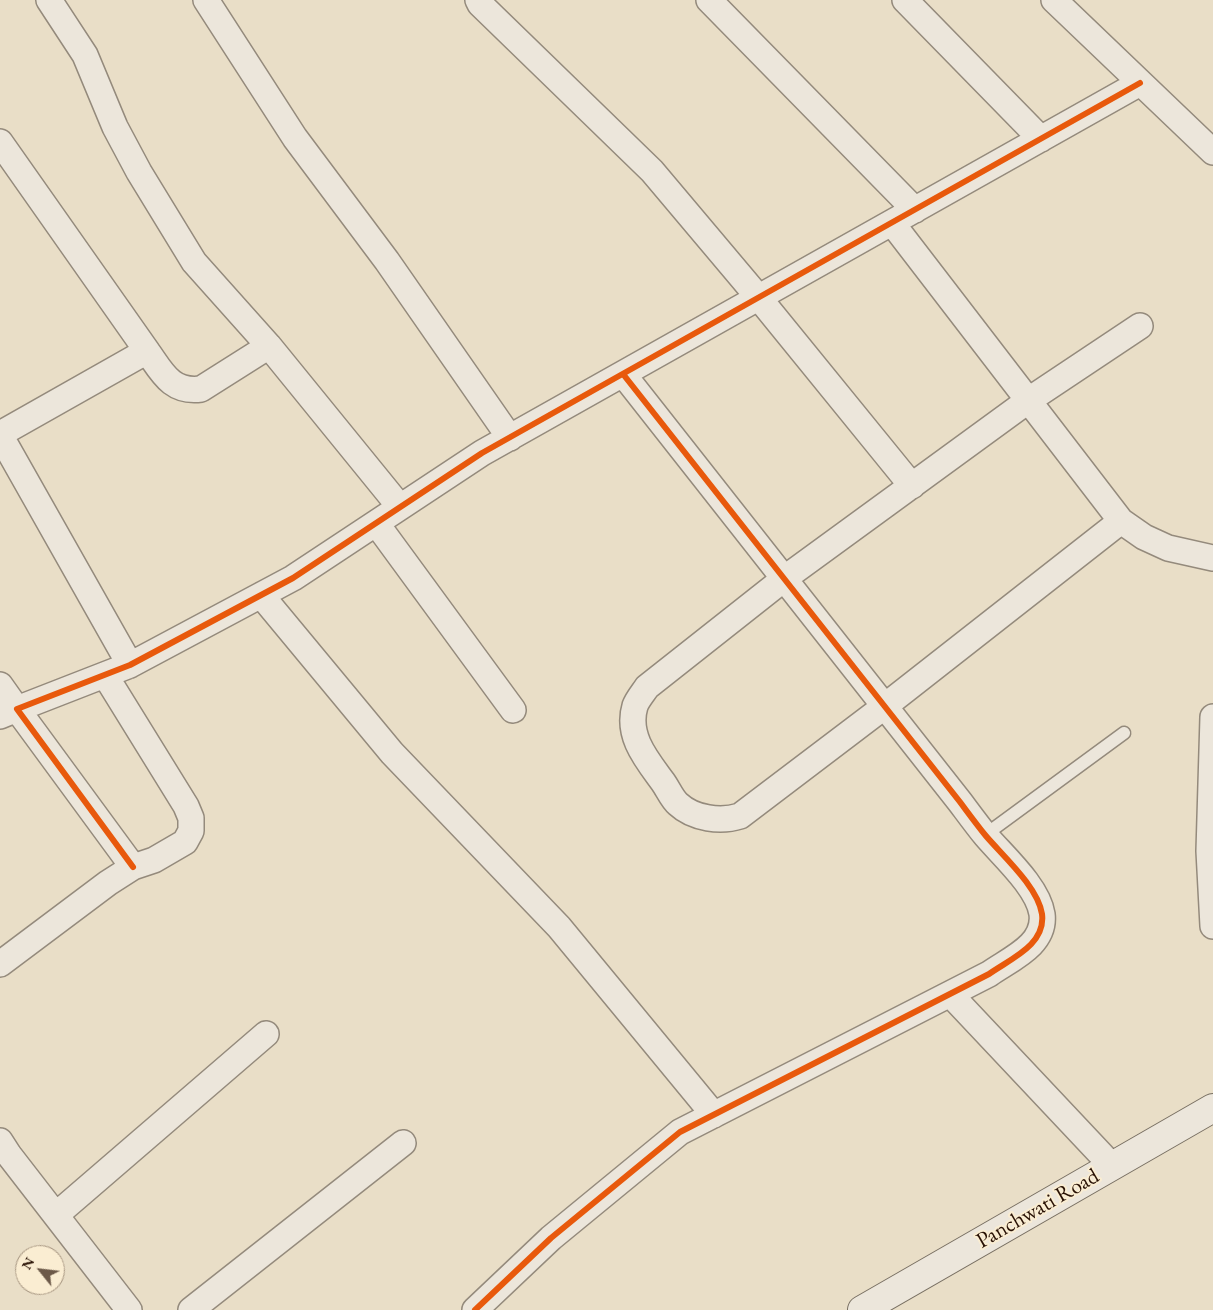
<!DOCTYPE html>
<html>
<head>
<meta charset="utf-8">
<style>
	body { margin:0 }
	#map { position:relative; width:1213px; height:1310px; overflow:hidden; background:#e9dec7; font-family:"EB Garamond",serif }
	canvas { display:block }
	.north { position:absolute; left:15px; top:1245px; width:50px; height:50px; box-sizing:border-box; background:#faedd2; border:1px solid #a69580; border-radius:50%; rotate:299deg; font-size:14px; font-weight:700; line-height:20px; text-align:center; color:#281104 }
	.north::after { content:''; display:block; margin:auto; width:18px; height:22px; background:#6c5948; clip-path:polygon(50% 0,100% 100%,50% 72%,0 100%) }
</style>
</head>
<body>
<div id="map">
<canvas width="1213" height="1310"></canvas>
<div class="north">N</div>
</div>
<script>
const ctx = document.querySelector('canvas').getContext('2d');
ctx.lineJoin = 'round';
function trace(path, color, width, dash) { ctx.strokeStyle = color; ctx.lineWidth = width; ctx.lineCap = dash ? 'butt' : 'round'; ctx.setLineDash(dash || []); ctx.stroke(path); }
function drawText(font, color, halo, rows, align = 'center') {
  ctx.font = font + ' "EB Garamond",serif'; ctx.lineWidth = 4; ctx.setLineDash([]); ctx.textBaseline = 'middle'; ctx.strokeStyle = halo; ctx.fillStyle = color; for (const [text, x, y, turn = 0] of rows) {
    ctx.save(); ctx.translate(x, y); ctx.rotate((+turn || 0) * Math.PI / 180); ctx.textAlign = isNaN(turn) ? turn : align; if (halo) ctx.strokeText(text, 0, 0); ctx.fillText(text, 0, 0); ctx.restore();
  }
}
const lane = new Path2D(`
	M985 835 1124 733`);
const street = new Path2D(`
	M49 0 85 55 115 127 139 172 194 262 269 346 400 507
	M206 0 295 138 387 261 510 438
	M478 0 480 4 652 171 759 298 912 486
	M709 0 915 210
	M905 0 1041 139
	M1054 0 1213 152
	M0 142 147 351C162 372 171 393 201 389L269 346
	M892 223 1121 521 1144 537 1168 548 1213 558
	M0 434 147 351
	M0 435 130 665
	M1121 521 885 706 740 816C721 822 694 819 678 804 672 799 668 789 663 782 647 760 626 736 635 706 637 700 643 693 647 687L785 578 1029 400 1140 326
	M376 523 513 710
	M261 595 392 753 559 927 714 1115
	M0 685 17 709 0 716
	M1213 717 1209 851 1213 926
	M133 867 17 709 130 665 293 578 482 453 1140 83
	M0 964 108 883 133 867 154 860 185 842 191 831V818L186 806 105 675
	M950 994 1112 1166
	M0 1141 9 1155 129 1310
	M56 1215 266 1034
	M191 1310 403 1143
	M475 1310 551 1238 680 1132 989 974C1010 959 1046 945 1042 914 1038 887 1003 856 986 836 977 825 969 814 960 802 848 659 736 516 623 374`);
const secondary = new Path2D(`
	M862 1310 1213 1108`);
trace(lane, '#948a7c', 15);
trace(street, '#948a7c', 28);
trace(secondary, '#786f62', 30);
trace(lane, '#ece6db', 12);
trace(street, '#ece6db', 25);
trace(secondary, '#ece6db', 28);
trace(new Path2D(`
	M133 867 17 709 130 665 293 578 482 453 1140 83
	M475 1310 551 1238 680 1132 989 974C1010 959 1046 945 1042 914 1038 887 1003 856 986 836 977 825 969 814 960 802 848 659 736 516 623 374`), '#e8590c', 6);
drawText('22px', '#281104', '#faedd2', [
	["Panchwati Road",1038,1209,-30]
]);
</script>
</body>
</html>
